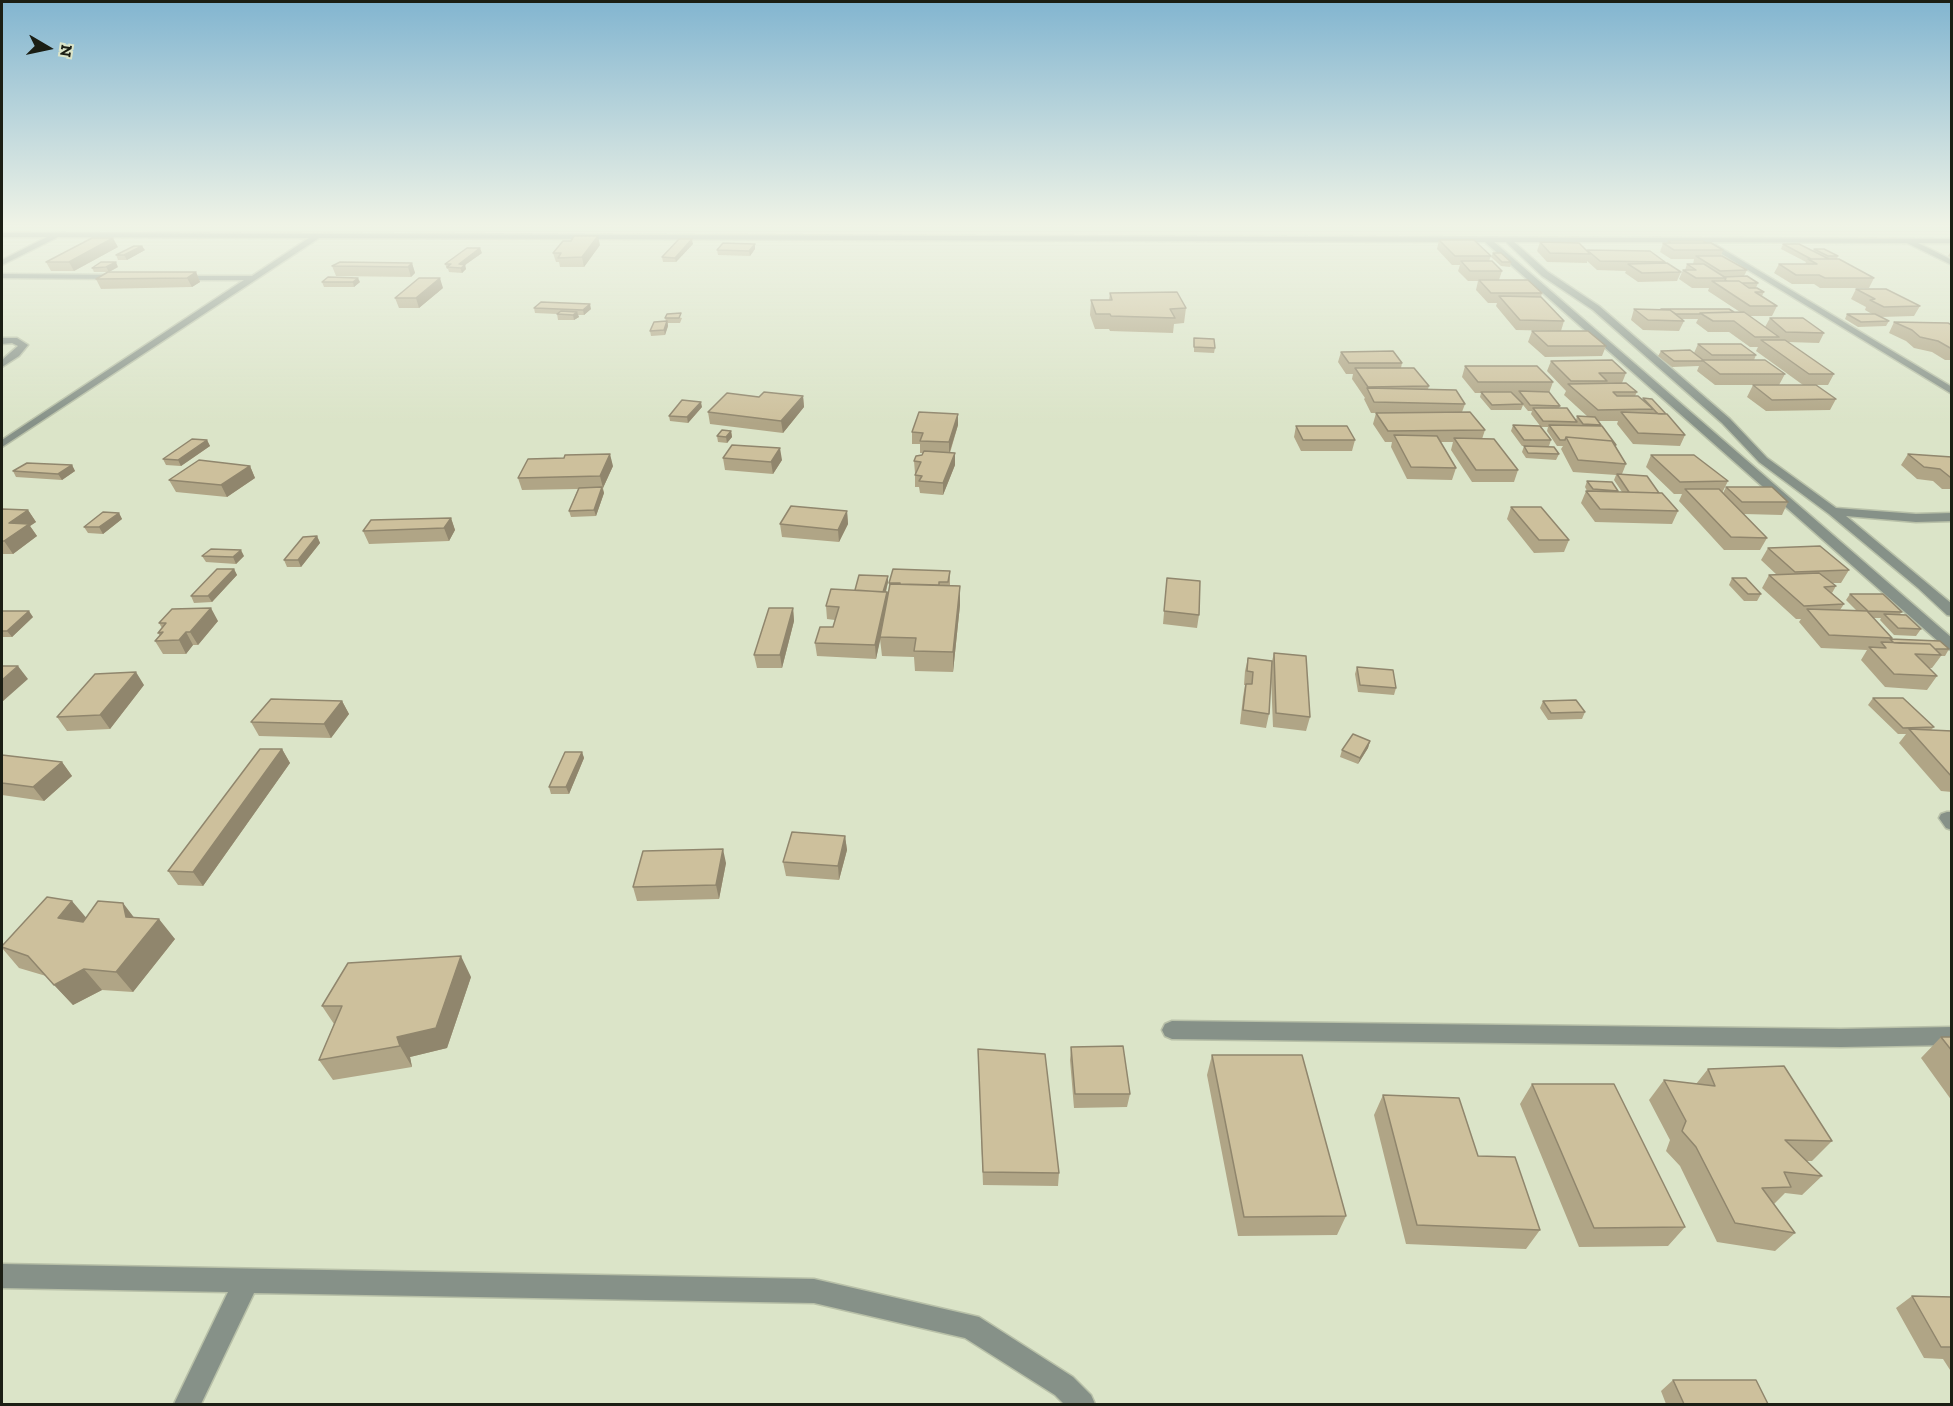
<!DOCTYPE html>
<html>
<head>
<meta charset="utf-8">
<style>
	body { margin:0 }
	#map { position:relative; width:1953px; height:1406px; overflow:hidden; background:#dbe4c8; font-family:"Zilla Slab",serif }
	canvas { display:block }
	.frame { position:absolute; inset:0; border:3px solid #1b1e14; pointer-events:none }
	.north { position:absolute; left:18px; top:18px; width:60px; height:60px; -webkit-text-stroke:4px #dbe4c8; paint-order:stroke; rotate:99deg; font-size:16px; font-weight:700; line-height:24px; text-align:center; color:#1b1e14 }
	.north::after { content:''; display:block; margin:auto; width:21px; height:27px; background:#1b1e14; clip-path:polygon(50% 0,100% 100%,50% 72%,0 100%) }
</style>
</head>
<body>
<div id="map">
<canvas width="1953" height="1406"></canvas>
<div class="frame"></div>
<div class="north">N</div>
</div>
<script>
const ctx = document.querySelector('canvas').getContext('2d');
ctx.lineJoin = 'round';
function trace(path, color, width, dash) { ctx.strokeStyle = color; ctx.lineWidth = width; ctx.lineCap = dash ? 'butt' : 'round'; ctx.setLineDash(dash || []); ctx.stroke(path); }
function fill(path, color) { ctx.fillStyle = color; ctx.fill(path, 'evenodd'); }
const minor = new Path2D(`
	M2 233 1952 239V243H1918L1952 260V265L1907 243 1711 242 1952 387V394L1702 242H1514L1548 272 1599 306 1730 419 1767 458 1836 508 1916 514 1952 513V521L1916 522 1846 516 1952 604V616L1947 615 1918 588 1829 514 1759 462 1722 423 1593 310 1542 276 1506 242H1494L1952 638V650L1947 649 1485 242 319 238 2 447V440L244 280H178L174 278 175 276H252L309 238 58 237 2 265V260L47 237H2Z
	M2 274 118 275 122 277 118 279 2 278Z
	M2 338H17L28 345 19 356 2 367V360L18 346 12 343 2 344Z
	M1947 812H1952V830L1946 828 1939 818 1941 814Z
	M1172 1021 1841 1029 1952 1027V1045L1841 1047 1172 1039 1165 1036 1162 1030 1165 1024Z
	M2 1264 814 1279 979 1317 1073 1377 1091 1395 1095 1404H1064L1055 1395 965 1338 814 1303 254 1293 201 1404H174L228 1292 2 1288Z`);
trace(minor, '#b8c0a8', 3);
fill(minor, '#869188');
fill(new Path2D(`
	M1439 240 1491 256 1489 261 1502 271 1499 280 1542 293 1541 297 1564 321 1561 331 1606 346 1602 356 1545 357 1528 342 1532 331H1561L1516 330 1496 306 1497 303H1488L1476 290 1478 281H1468L1458 271 1460 265H1452L1437 249Z
	M1668 241 1723 250 1721 256 1747 270 1744 276 1758 283 1756 288 1764 292 1762 296 1777 306 1772 316H1750L1765 327 1770 318 1824 333 1819 343 1788 342 1834 374 1828 385H1803L1756 351 1758 347H1750L1729 332H1708L1696 323 1698 319H1682L1684 321 1679 331 1643 330 1631 320 1634 309 1740 312 1708 291 1709 288H1692L1679 279 1683 270H1685L1687 264H1693L1694 259H1671L1660 252 1663 243H1668Z
	M1540 242 1587 251V250L1665 262 1664 263 1681 272 1677 281 1638 282 1625 273 1626 271 1597 270 1587 261V263L1547 262 1537 251Z
	M693 244 676 262H663L662 257Z
	M755 244V249L750 256 718 255 717 250Z
	M1783 244 1813 251 1814 249 1838 256 1837 259 1874 278 1869 288H1820L1814 284H1792L1774 273 1779 264H1805L1806 262 1781 249Z
	M600 245 584 267H560L559 262H556L553 253Z
	M118 247 74 271H51L46 262Z
	M145 250 127 260H118L116 255Z
	M1951 251H1952V258L1948 256Z
	M482 253 465 265 466 269 462 273 449 272 448 269H447L445 264Z
	M1493 253 1511 262 1510 267 1501 266 1491 257Z
	M412 263 415 273 411 277 336 276 332 266Z
	M118 267 109 272H94L92 268Z
	M196 272 200 282 192 287 101 289 96 279Z
	M328 277 360 282 354 287H324L322 282Z
	M443 288 419 308H399L395 298Z
	M1856 289 1920 306 1914 316 1881 317 1889 321 1886 326 1858 327 1845 319 1847 314H1872L1865 310 1866 307 1851 299Z
	M1110 293 1186 308 1184 323 1174 324 1173 333 1110 331 1109 329H1095L1090 315 1091 300H1109Z
	M534 308 591 309 584 315H578L579 317 574 320H558L557 314 535 313Z
	M667 314 682 318 680 323H668V326L665 335 651 336 650 331 666 321 665 318Z
	M1894 322 1952 325V360H1945L1932 352 1914 348 1906 341 1889 333Z
	M1194 338 1215 348 1214 353 1194 352Z
	M1698 344 1756 355 1754 360 1785 374 1779 385H1715L1697 371 1699 366 1672 367 1658 356 1661 351 1694 353Z
	M1341 352 1402 363 1401 368 1429 386 1428 389 1465 404 1462 412 1485 430 1482 439 1518 470 1514 482H1472L1451 450 1453 442H1440L1456 468 1452 480 1407 479 1391 447 1392 442H1385L1373 424 1376 413H1371L1364 399 1365 398 1352 379 1353 374H1346L1338 362Z
	M1551 361 1626 373 1622 383 1637 392 1635 396 1643 400V398L1685 435 1680 446 1633 444 1617 424 1618 421H1599L1601 425V426L1616 445V447L1626 464 1622 474 1659 493 1678 511 1672 524 1595 522 1581 503 1586 491H1587L1585 487 1587 481 1618 491 1617 492H1622L1614 480 1616 475 1573 472 1561 449 1563 446H1557L1547 431 1548 427H1541L1531 414 1532 411H1528L1523 405 1521 410H1491L1480 397 1481 393H1475L1462 377 1465 366 1553 382 1549 393 1560 406 1559 408 1576 420 1577 416 1588 417 1564 395 1566 391 1547 371Z
	M1753 385 1836 399 1830 410 1766 411 1747 397Z
	M803 396 804 407 783 433 710 424 708 412 759 397Z
	M702 407 688 423 670 421 669 416Z
	M958 414V425L950 453H955V465L943 495 920 493 919 487H915V475L916 473H915L914 461 922 455 923 453H920V444H912V432Z
	M1513 425 1551 440 1549 446H1522L1511 431Z
	M1296 426 1355 440 1352 451H1301L1294 437Z
	M731 431 732 437 727 443 718 442 717 436Z
	M207 440 210 446 181 466 166 465 163 459Z
	M1524 446 1559 454 1556 460 1526 458 1522 452Z
	M1908 454 1952 457V491L1950 489H1942L1933 481 1917 479 1901 465Z
	M1651 455 1728 481 1722 493H1723L1726 487 1788 502 1782 515 1744 514 1767 538 1760 550H1724L1679 501 1682 494H1674L1646 467Z
	M723 458 782 460 773 474 725 470Z
	M72 465 75 471 62 480 16 477 13 471Z
	M250 466 255 478 227 497 176 492 169 480Z
	M613 466 603 488 604 493 596 516 571 517 569 511 578 489 522 490 518 478Z
	M1511 507 1569 540 1564 552 1534 553 1507 519Z
	M2 509 28 510 36 522 30 526 37 536 13 554H2Z
	M847 511 848 524 839 542 782 537 780 524Z
	M119 513 122 519 103 534 88 533 84 527Z
	M451 518 455 530 449 541 369 544 363 531Z
	M317 536 320 543 301 567H287L284 560Z
	M1768 548 1849 570 1841 583H1832L1836 586 1832 593 1844 604 1840 610 1857 611 1846 600 1850 594 1902 612 1900 614 1921 629 1916 636 1894 635 1880 620 1881 618H1873L1892 638 1891 639 1949 649 1945 656H1941L1932 668H1929L1937 676 1927 690 1885 687 1861 660 1867 650 1821 648 1799 622 1801 619H1796L1762 588 1769 575H1777L1761 560Z
	M202 556H244L236 564 206 562Z
	M234 569 237 575 212 602 194 603 191 596Z
	M950 571V585L960 586V605L953 672 915 671 914 657 882 656 880 639 876 659 817 656 815 643 833 627 835 620 827 619 826 606 855 590 888 576V582L886 592 888 598 890 588 889 583Z
	M1167 578 1199 615 1197 628 1163 624Z
	M1732 578 1761 594 1757 601H1744L1729 585Z
	M793 608 794 621 782 668H757L754 655Z
	M2 611 33 617 12 637H2Z
	M218 621 198 645H193L186 654H163L155 641 160 636 158 633 162 628 159 623Z
	M1274 653 1310 717 1306 731 1273 727 1271 677 1269 714 1266 728 1240 724 1243 697 1245 685H1244L1245 671 1248 658 1272 661Z
	M1357 667 1396 688 1394 695 1358 692 1355 674Z
	M144 685 110 729 67 731 57 717Z
	M1873 698 1934 727 1931 730 1952 731V792L1941 791 1899 743 1906 734H1898L1868 705Z
	M342 701 349 714 331 738 259 736 251 722Z
	M1543 701 1585 712 1582 719 1548 720 1540 708Z
	M1370 741 1368 748 1358 764 1340 757 1342 750Z
	M282 749 290 763 203 886 178 885 168 871Z
	M582 752 584 758 569 794H551L549 787Z
	M2 755 62 762 72 776 44 801 2 795Z
	M845 836 847 850 839 880 786 876 783 862Z
	M726 863 719 899 637 901 633 887Z
	M134 917 175 939 133 992 102 990 73 1005 46 976 19 968 2 948V946L86 918Z
	M471 977 447 1048 410 1057 412 1067 333 1080 319 1060 334 1024 322 1006Z
	M1941 1037H1952V1101L1921 1058Z
	M1071 1047 1130 1094 1127 1107 1074 1108 1070 1060Z
	M978 1050 1059 1173 1058 1186 983 1185Z
	M1212 1055 1346 1216 1337 1235 1238 1236 1207 1075Z
	M1708 1069 1832 1141 1812 1161H1807L1822 1176 1802 1195 1785 1193 1774 1204 1795 1233 1775 1251 1717 1242 1680 1166 1666 1151 1670 1140 1649 1100 1664 1080 1696 1084Z
	M1532 1084 1685 1227 1668 1246 1579 1247 1520 1104Z
	M1383 1095 1478 1156 1540 1230 1526 1249 1406 1244 1374 1115Z
	M1912 1296 1952 1297V1373L1943 1359 1924 1358 1896 1308Z
	M1673 1380 1768 1404H1666L1661 1391Z`), '#b0a586');
fill(new Path2D(`
	M598 236 600 245 584 267 582 257Z
	M113 238 118 247 74 271 69 262Z
	M692 239 693 244 676 262 675 258Z
	M755 244V249L750 256 749 251Z
	M142 246 145 250 127 260 124 255Z
	M480 248 482 253 465 265 466 269 462 273 459 264Z
	M116 262 118 267 109 272 106 267Z
	M412 263 415 273 411 277 408 267Z
	M196 272 200 282 192 287 187 278Z
	M358 278 360 282 354 287 353 282Z
	M440 278 443 288 419 308 416 298Z
	M590 304 591 309 584 315 583 310Z
	M577 312 579 317 574 320 573 315Z
	M667 321 668 326 665 335 664 330Z
	M803 396 804 407 783 433 781 421Z
	M701 402 702 407 688 423 687 417Z
	M958 414V425L949 454V442Z
	M731 431 732 437 727 443 726 437Z
	M207 440 210 446 181 466 178 460Z
	M780 448 782 460 773 474 771 462Z
	M955 453V465L943 495V483Z
	M610 454 613 466 603 488 600 476Z
	M72 465 75 471 62 480 58 474Z
	M250 466 255 478 227 497 221 485Z
	M602 487 604 493 596 516 594 510Z
	M28 510 36 522 30 526 37 536 13 554 4 541 9 523Z
	M847 511 848 524 839 542 838 530Z
	M119 513 122 519 103 534 99 527Z
	M451 518 455 530 449 541 444 528Z
	M317 536 320 543 301 567 298 560Z
	M241 550 244 556 236 564 233 557Z
	M234 569 237 575 212 602 208 596Z
	M888 576V582L884 598 883 592Z
	M960 586V605L953 672V652Z
	M887 592 888 605 876 659 875 645Z
	M211 608 218 621 198 645 190 632Z
	M793 608 794 621 782 668 780 655Z
	M29 611 33 617 12 637 7 631Z
	M186 632 193 645 186 654 179 640Z
	M18 666 28 679 2 702V680Z
	M136 672 144 685 110 729 100 715Z
	M342 701 349 714 331 738 324 724Z
	M1370 741 1368 748 1358 764 1360 758Z
	M282 749 290 763 203 886 193 872Z
	M582 752 584 758 569 794 566 787Z
	M62 762 72 776 44 801 33 787Z
	M845 836 847 850 839 880 838 866Z
	M723 849 726 863 719 899 716 885Z
	M72 901 89 921 75 939 58 918Z
	M123 903 139 924 126 917Z
	M159 919 175 939 133 992 116 972Z
	M461 956 471 977 447 1048 410 1057 412 1067 400 1046 397 1037Z
	M84 969 102 990 73 1005 54 985Z`), '#90866d');
const building = new Path2D(`
	M574 236H598L582 257 558 258 561 253H553L563 241H571Z
	M92 238H113L69 262H46Z
	M679 239H692L675 258 662 257Z
	M1439 240H1474L1491 256H1455Z
	M1668 241H1703L1706 243H1671Z
	M1540 242 1579 243 1590 254 1550 253Z
	M723 243 755 244 749 251 717 250Z
	M1663 243H1711L1723 250H1674Z
	M1783 244H1799L1829 259H1811Z
	M134 246H142L124 255H116Z
	M467 248H480L459 264 465 265 461 268 447 267 451 264H445Z
	M1814 249H1824L1838 256H1828Z
	M1587 250 1650 251 1665 262 1600 261Z
	M1493 253H1501L1511 262H1502Z
	M1696 256H1722L1747 270 1720 271Z
	M1808 259H1839L1874 278H1825L1819 275H1796L1779 264H1817Z
	M1461 261H1492L1502 271H1470Z
	M101 262H116L106 267 92 268Z
	M340 262 412 263 408 267 332 266Z
	M1667 263 1681 272 1642 273 1628 264Z
	M1687 264H1704L1726 278H1696L1683 270H1696Z
	M108 272H196L187 278 96 279Z
	M1747 276 1758 283H1742L1739 281H1727L1725 280 1726 278 1724 277Z
	M328 277 358 278 353 282H322Z
	M419 278H440L416 298H395Z
	M1479 280H1528L1542 293H1491Z
	M1712 281H1739L1749 288H1757L1764 292H1755L1777 306H1750Z
	M1856 289H1886L1920 306 1884 307 1870 300 1875 299Z
	M1177 292 1186 308 1170 309 1175 318 1111 316 1110 314H1096L1091 300H1112L1110 293Z
	M1499 296 1541 297 1564 321 1520 320Z
	M541 302 590 304 583 310 534 308Z
	M1634 309 1670 310 1684 321 1648 320Z
	M1661 309H1729L1734 312 1700 313V314H1676L1670 310Z
	M561 311 577 312 573 315 557 314Z
	M1744 312 1779 337H1755L1734 321H1713L1700 313Z
	M681 313 679 318H665L667 314Z
	M1847 314H1875L1889 321 1861 322Z
	M1770 318H1803L1824 333 1786 332Z
	M667 321 664 330 650 331 654 322Z
	M1894 322 1948 323 1952 325V349L1938 341 1920 337 1912 330Z
	M1532 331H1588L1606 346H1548Z
	M1194 338 1214 339 1215 348 1194 347Z
	M1761 340H1785L1834 374H1809Z
	M1698 344H1741L1756 355H1712Z
	M1690 350 1703 360H1702L1703 361H1674L1661 351Z
	M1393 351 1402 363H1349L1341 352Z
	M1612 360 1626 373H1599L1607 381H1571L1551 361Z
	M1702 360H1765L1785 374H1720Z
	M1465 366H1537L1553 382H1478Z
	M1355 368H1414L1429 386 1368 387Z
	M1626 383 1637 392H1613L1617 396H1638L1653 409 1598 410 1568 384Z
	M1753 385H1816L1836 399 1772 400Z
	M1367 388 1456 390 1465 404 1374 402Z
	M1519 391 1549 392 1560 406 1530 405Z
	M764 392 803 396 781 421 708 412 727 393 759 397Z
	M1481 392H1511L1523 404 1492 405Z
	M1643 398 1652 399 1666 414H1658Z
	M682 400 701 402 687 417 669 416Z
	M1533 408H1567L1577 422 1543 421Z
	M919 412 958 414 949 442 920 441 923 433 912 432Z
	M1470 412 1485 430 1388 431 1376 413Z
	M1621 412 1667 414 1685 435 1638 433Z
	M1577 416 1595 417 1601 425 1583 424Z
	M1513 425 1540 426 1551 440H1524Z
	M1549 425 1602 426 1616 445H1615L1612 441 1566 437 1565 440H1560Z
	M1296 426H1347L1355 440H1303Z
	M722 430 731 431 726 437 717 436Z
	M1394 435 1437 436 1456 468 1411 467Z
	M1566 437 1612 441 1626 464 1578 460Z
	M1454 438 1494 439 1518 470H1476Z
	M192 439 207 440 178 460 163 459Z
	M732 445 780 448 771 462 723 458Z
	M1524 446 1554 447 1559 454 1528 453Z
	M924 451 955 453 943 483 919 481 922 476 915 475 921 462 914 461 916 456 922 455Z
	M610 454 600 476 518 478 528 459 564 458 565 455Z
	M1908 454 1952 457V477H1950L1940 469 1924 467Z
	M1651 455H1694L1728 481 1680 482Z
	M199 460 250 466 221 485 169 480Z
	M27 463 72 465 58 474 13 471Z
	M1617 474 1647 476 1659 493 1629 492Z
	M1587 481 1612 482 1618 491 1593 489Z
	M602 487 594 510 569 511 579 488Z
	M1726 487H1772L1788 502H1742Z
	M1685 489H1719L1767 538 1731 537Z
	M1586 491 1662 493 1678 511 1600 509Z
	M791 506 847 511 838 530 780 524Z
	M1511 507H1541L1569 540H1539Z
	M2 509 28 510 9 523 29 524 4 541H2Z
	M103 512 119 513 99 527H84Z
	M451 518 444 528 363 531 371 520Z
	M317 536 298 560H284L303 537Z
	M1820 546 1849 570 1795 572 1768 548Z
	M211 549 241 550 233 557 202 556Z
	M217 569H234L208 596H191Z
	M893 569 950 571 948 582H939V585L900 584V583H889Z
	M1819 573 1836 586 1824 587 1844 604 1804 606 1769 575Z
	M859 575 888 576 883 592 855 590Z
	M1167 578 1200 581 1199 615 1164 611Z
	M1732 578H1746L1761 594H1748Z
	M890 584 960 586 953 652 914 651 916 638 880 637Z
	M831 589 887 592 875 645 815 643 820 627H833L839 607 826 606Z
	M1850 594H1883L1902 612 1868 611Z
	M211 608 190 632H186L179 640 155 641 163 632 158 633 166 623H159L172 609Z
	M769 608H793L780 655H754Z
	M1807 609 1867 611 1892 638 1829 635Z
	M2 611H29L7 631H2Z
	M1884 614 1906 615 1921 629 1898 628Z
	M1890 639 1940 641 1949 649H1935L1930 644 1894 643Z
	M1881 642 1930 644 1941 655 1915 654 1937 676 1894 674 1869 647 1886 648Z
	M1274 653 1306 656 1310 717 1276 713Z
	M1248 658 1272 661 1269 714 1243 710 1246 684H1252L1253 672 1247 671Z
	M2 666H18L2 680Z
	M1357 667 1393 670 1396 688 1360 685Z
	M136 672 100 715 57 717 95 674Z
	M1873 698H1903L1934 727 1903 728Z
	M271 699 342 701 324 724 251 722Z
	M1576 700 1585 712 1551 713 1543 701Z
	M1909 729 1952 731V777Z
	M1353 734 1370 741 1360 758 1342 750Z
	M260 749H282L193 872 168 871Z
	M565 752H582L566 787H549Z
	M2 755 62 762 33 787 2 783Z
	M792 832 845 836 838 866 783 862Z
	M723 849 716 885 633 887 643 851Z
	M47 897 72 901 58 918 83 922 98 901 123 903 126 917 159 919 116 972 84 969 54 985 28 956 2 947V946Z
	M461 956 436 1028 397 1037 400 1046 319 1060 342 1006H322L348 963Z
	M1941 1037H1952V1051Z
	M1123 1046 1130 1094H1075L1071 1047Z
	M978 1049 1045 1054 1059 1173 983 1172Z
	M1212 1055H1302L1346 1216 1244 1217Z
	M1784 1066 1832 1141 1785 1140 1822 1176 1784 1172 1791 1187 1762 1188 1795 1233 1735 1223 1696 1147 1682 1131 1686 1121 1664 1080 1715 1086 1708 1069Z
	M1532 1084H1614L1685 1227 1594 1228Z
	M1383 1095 1459 1098 1478 1156 1515 1157 1540 1230 1417 1225Z
	M1912 1296 1952 1297V1347H1941Z
	M1673 1380H1756L1768 1404H1684Z`);
fill(building, '#cdc09c');
trace(building, '#90866d', 1.5);
const sky = ctx.createLinearGradient(0, 0, 0, 423);
sky.addColorStop(0, '#82b5d0');
sky.addColorStop(0.53, '#eff3e6');
sky.addColorStop(1, '#eff3e600');
ctx.fillStyle = sky;
ctx.fillRect(0, 0, 1953, 423);
</script>
</body>
</html>
